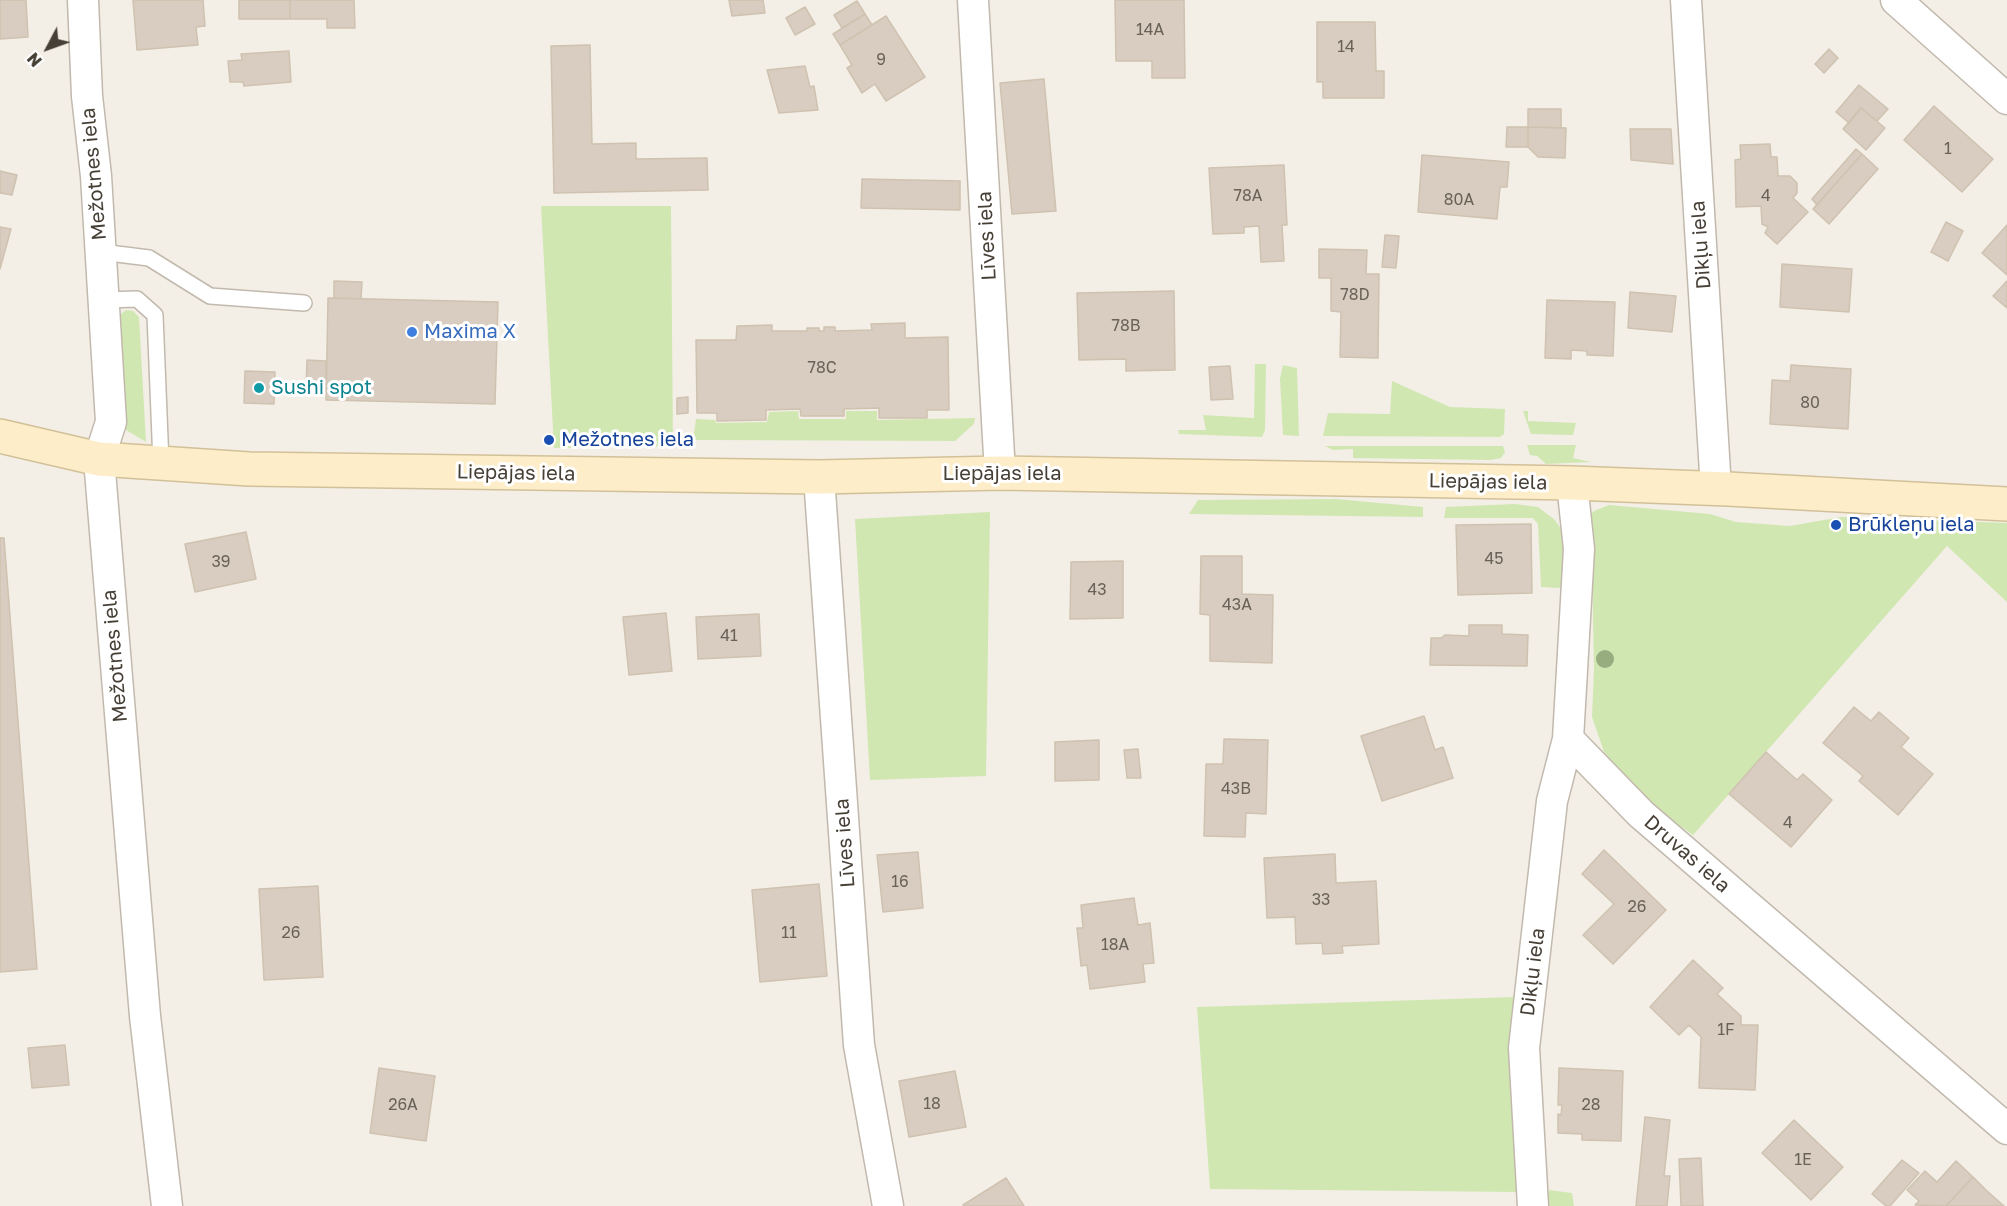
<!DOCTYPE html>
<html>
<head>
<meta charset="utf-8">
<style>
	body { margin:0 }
	#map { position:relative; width:2007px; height:1206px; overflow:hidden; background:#f3efe7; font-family:"Golos Text",sans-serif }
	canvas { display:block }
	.north { position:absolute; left:18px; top:18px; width:60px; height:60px; -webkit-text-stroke:4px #fff; paint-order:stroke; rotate:229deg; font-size:16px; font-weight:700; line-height:24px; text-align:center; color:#463f36 }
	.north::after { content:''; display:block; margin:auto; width:21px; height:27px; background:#463f36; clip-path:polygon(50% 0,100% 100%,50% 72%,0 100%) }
</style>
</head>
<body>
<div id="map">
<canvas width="2007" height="1206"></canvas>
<div class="north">N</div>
</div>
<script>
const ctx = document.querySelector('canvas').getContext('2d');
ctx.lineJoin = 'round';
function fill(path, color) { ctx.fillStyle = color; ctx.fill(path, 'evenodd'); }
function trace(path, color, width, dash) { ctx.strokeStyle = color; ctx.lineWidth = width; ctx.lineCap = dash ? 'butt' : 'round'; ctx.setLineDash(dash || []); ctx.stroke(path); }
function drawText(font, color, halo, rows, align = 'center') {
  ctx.font = font + ' "Golos Text",sans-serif'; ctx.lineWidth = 6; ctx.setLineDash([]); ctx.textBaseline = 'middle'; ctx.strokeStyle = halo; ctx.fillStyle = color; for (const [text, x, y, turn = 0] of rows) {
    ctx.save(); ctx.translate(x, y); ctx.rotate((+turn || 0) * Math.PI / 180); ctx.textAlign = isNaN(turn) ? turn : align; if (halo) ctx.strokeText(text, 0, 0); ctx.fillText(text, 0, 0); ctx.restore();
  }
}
fill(new Path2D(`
	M541 206H671L673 446 554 448Z
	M126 310 133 311 139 317 146 442 126 430 119 327 120 315Z
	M1255 364H1266L1265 430 1262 437 1179 434 1178 430H1206L1203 415 1254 418Z
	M1283 365 1297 368 1299 436 1283 435 1280 379Z
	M1392 381 1450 407 1505 409 1504 434 1500 437 1323 436 1328 413 1390 414Z
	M798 411 799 419H846V411H877V420L975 418 974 424 955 441 693 440 696 419 715 420 716 423 767 422 769 412Z
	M1523 411H1528V421L1576 423 1573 435 1531 434Z
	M1527 445H1576L1573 458 1591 462 1546 464 1537 456 1530 455Z
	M1325 446H1503L1505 452 1501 458 1491 460 1353 458V449L1333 450Z
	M1336 499 1423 507V517L1189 514 1198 500Z
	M1515 504 1538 507 1555 520 1565 535 1563 586 1559 588 1541 587 1538 524 1533 518H1444L1446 507Z
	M1609 505 1710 514 1736 522 1790 526 1841 517 2007 523V602L1947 546 1693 835 1667 817 1626 780 1604 752 1592 717 1594 670 1592 564 1588 516 1594 511Z
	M990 512 986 776 870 780 855 519Z
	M1515 997 1510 1032 1518 1192 1210 1189 1197 1007Z
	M1549 1190 1572 1193 1574 1206H1545Z`), '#d1e7b1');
const building = new Path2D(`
	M0 0H26L28 37 0 39Z
	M133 0H203L205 26 196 27 198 45 137 50Z
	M239 0H290V19H239Z
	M290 0H354L355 28H327V19H290Z
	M729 0H763L765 13 732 16Z
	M1115 0H1184L1185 78H1152V61H1116Z
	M857 1 865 14 842 28 834 15Z
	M805 7 815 24 795 35 786 18Z
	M865 14 872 25 840 45 833 34Z
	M886 16 925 77 886 101 875 84 862 93 847 68 852 65 840 45Z
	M1317 22H1375L1376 71H1384V98H1323V82H1317Z
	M590 45 592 144 636 143V159L707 158 708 190 554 193 551 46Z
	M1829 49 1838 58 1824 73 1815 64Z
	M289 51 291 82 244 86 243 82H230L228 61 242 60 241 54Z
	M805 66 810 87 814 86 818 110 779 113 767 70Z
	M1044 79 1056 211 1012 214 1000 83Z
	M1859 85 1888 109 1877 121 1861 108 1849 123 1836 112Z
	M1934 106 1993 159 1962 192 1904 140Z
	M1861 108 1885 128 1866 150 1843 129Z
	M1528 109H1561V128L1528 127Z
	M1507 127H1528V147H1506Z
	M1528 127 1566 128 1565 158 1538 157 1528 147Z
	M1630 129H1671L1673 164 1631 160Z
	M1770 144 1771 157H1777L1778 176H1790L1797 183V193L1793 198 1808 212 1777 244 1765 233 1768 227 1762 224 1761 206 1736 207 1735 160 1741 159 1740 145Z
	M1856 149 1862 154 1817 205 1812 199Z
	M1862 154 1878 169 1829 224 1813 209Z
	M1422 155 1509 162 1507 187H1500L1497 219 1418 212Z
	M1284 165 1287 225H1282L1284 261 1261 262 1259 226 1244 227V233L1213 234 1209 168Z
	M0 171 17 175 12 195 0 193Z
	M862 179 960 181V210L861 208Z
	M1946 222 1963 231 1948 261 1931 252Z
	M2007 225V275L1982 253Z
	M0 227 11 229 0 269Z
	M1385 235 1399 236 1396 268 1382 267Z
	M1319 249 1367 250 1366 274H1379L1378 358 1340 357 1341 312 1331 311V278H1319Z
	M1782 264 1852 269 1849 312 1780 307Z
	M334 281 362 282 361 299 334 298Z
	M2007 281V308L1993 296Z
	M1174 291 1175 370 1126 371V359L1079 360 1077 293Z
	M1630 292 1676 296 1672 332 1628 328Z
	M328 298 498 302 495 404 326 400Z
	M1547 300 1615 302 1613 356 1587 355V351L1571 350V359L1545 358Z
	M905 323V338L948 337 949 410H927V418H879V408L844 409V416H801L800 409 766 410V420L717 421V413H697L696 340H736L737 326 772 325V331H807V328H819V331H824V327H835V331L872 330 871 324Z
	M307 360 326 361V392L306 391Z
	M1791 365 1851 369 1848 429 1770 424 1772 380 1790 381Z
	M1230 366 1233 399 1211 400 1209 367Z
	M245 371 275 372 274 404 244 403Z
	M688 397V413L677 414V398Z
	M1531 524 1532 593 1458 595 1456 525Z
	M246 532 256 579 195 592 185 544Z
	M0 538H4L37 969 0 972Z
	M1201 556H1242V594L1273 595 1272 663 1210 661V615L1200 614Z
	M1123 561V618L1070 619 1071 562Z
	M666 613 672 671 629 675 623 617Z
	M759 614 761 656 698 659 696 617Z
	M1469 625H1502V634L1528 635 1527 666 1430 665 1431 638H1441L1445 635 1469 636Z
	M1854 707 1871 721 1879 712 1909 738 1901 747 1933 774 1898 815 1859 781 1863 776 1823 743Z
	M1424 716 1435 750 1443 747 1453 778 1382 801 1361 736Z
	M1224 739 1268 740 1266 814 1246 813 1245 837 1204 836 1206 764H1223Z
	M1099 740V780L1055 781V742Z
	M1138 749 1141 778H1127L1124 750Z
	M1766 752 1797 780 1803 774 1832 800 1791 847 1729 794Z
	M1604 850 1666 910 1613 964 1583 935 1614 904 1582 874Z
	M918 852 923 908 883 912 877 855Z
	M1335 854 1336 883 1376 881 1379 944 1342 946 1343 953 1323 954 1322 943 1296 944 1295 917 1267 918 1264 858Z
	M819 884 827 976 760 982 752 890Z
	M318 886 323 977 264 980 259 889Z
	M1134 898 1138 925 1150 923 1154 963 1143 964 1145 982 1090 989 1087 965 1081 966 1077 928H1083L1081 905Z
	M1693 960 1723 988 1717 994 1741 1016V1025H1758L1755 1090 1699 1088 1701 1037 1689 1025 1679 1035 1650 1007Z
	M65 1045 69 1085 32 1088 28 1048Z
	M379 1068 435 1076 426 1141 370 1133Z
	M1559 1068 1623 1071 1621 1141 1582 1140V1134L1558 1133V1114L1561 1115 1562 1105H1558Z
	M955 1071 966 1127 909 1137 899 1081Z
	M1645 1117 1670 1120 1664 1176H1670L1667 1206H1636Z
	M1794 1120 1843 1167 1811 1200 1762 1153Z
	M1701 1158 1703 1206H1681L1679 1159Z
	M1902 1160 1919 1173 1890 1206H1886L1872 1194Z
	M1956 1161 1973 1177 1946 1206 1915 1205 1919 1201 1907 1190 1925 1171 1937 1182Z
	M1973 1177 1986 1190 2004 1206H1946Z
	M1006 1178 1024 1206H964L963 1205Z`);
fill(building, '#d8cdc0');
trace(building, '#cfc2b0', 1.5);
const lane = new Path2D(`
	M101 252 149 258 210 296 304 303
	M104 300 137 299 155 315 161 463`);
const street = new Path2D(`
	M83 0 87 96 96 176 111 422 99 459 145 1016 167 1206
	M973 0 1000 473
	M1686 0 1716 489
	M1896 0 2007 99
	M819 477 859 1045 888 1206
	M1572 483 1579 549 1568 739 1641 814 2007 1129
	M1533 1206 1524 1048 1552 801 1568 739`);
const secondary = new Path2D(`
	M0 436 99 459 249 469 819 477 1000 473 1572 483 1728 489 2007 504`);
trace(lane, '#c2b9ad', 18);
trace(street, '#c2b9ad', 33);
trace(secondary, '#d2c098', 36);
trace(lane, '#fff', 15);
trace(street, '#fff', 30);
trace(secondary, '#fdedc8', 33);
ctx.fillStyle = '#97ad80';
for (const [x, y] of [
	[1605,659]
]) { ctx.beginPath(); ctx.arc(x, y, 9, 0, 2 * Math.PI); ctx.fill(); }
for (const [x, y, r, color] of [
	[412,332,6,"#3f7fe0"],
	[259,388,6,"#0f9aa8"],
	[549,440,6,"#1a4fb4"],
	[1836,525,6,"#1a4fb4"]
]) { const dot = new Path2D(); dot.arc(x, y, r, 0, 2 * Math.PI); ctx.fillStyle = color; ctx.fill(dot); trace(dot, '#fff', 2); }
drawText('16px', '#6a6258', null, [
	["14A",1150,30],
	["14",1346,47],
	["9",881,60],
	["1",1948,149],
	["78A",1248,196],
	["4",1766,196],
	["80A",1459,200],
	["78D",1355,295],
	["78B",1126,326],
	["78C",822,368],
	["80",1810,403],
	["45",1494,559],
	["39",221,562],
	["43",1097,590],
	["43A",1237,605],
	["41",729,636],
	["43B",1236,789],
	["4",1788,823],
	["16",900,882],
	["33",1321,900],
	["26",1637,907],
	["26",291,933],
	["11",789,933],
	["18A",1115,945],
	["1F",1726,1030],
	["18",932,1104],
	["26A",403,1105],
	["28",1591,1105],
	["1E",1803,1160]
]);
drawText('20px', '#463f36', '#fff', [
	["Mežotnes iela",94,174,-95],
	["Līves iela",987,236,-93],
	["Dikļu iela",1701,245,-94],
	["Liepājas iela",516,473,1],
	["Liepājas iela",1002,474],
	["Liepājas iela",1488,482,1],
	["Mežotnes iela",115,656,-95],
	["Līves iela",845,843,-94],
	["Druvas iela",1687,854,41],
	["Dikļu iela",1533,972,-83]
]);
drawText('20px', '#366cbe', '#fff', [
	["Maxima X",424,332]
], 'left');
drawText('20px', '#0d838f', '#fff', [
	["Sushi spot",271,388]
], 'left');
drawText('20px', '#164399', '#fff', [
	["Mežotnes iela",561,440],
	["Brūkleņu iela",1848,525]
], 'left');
</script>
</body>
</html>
